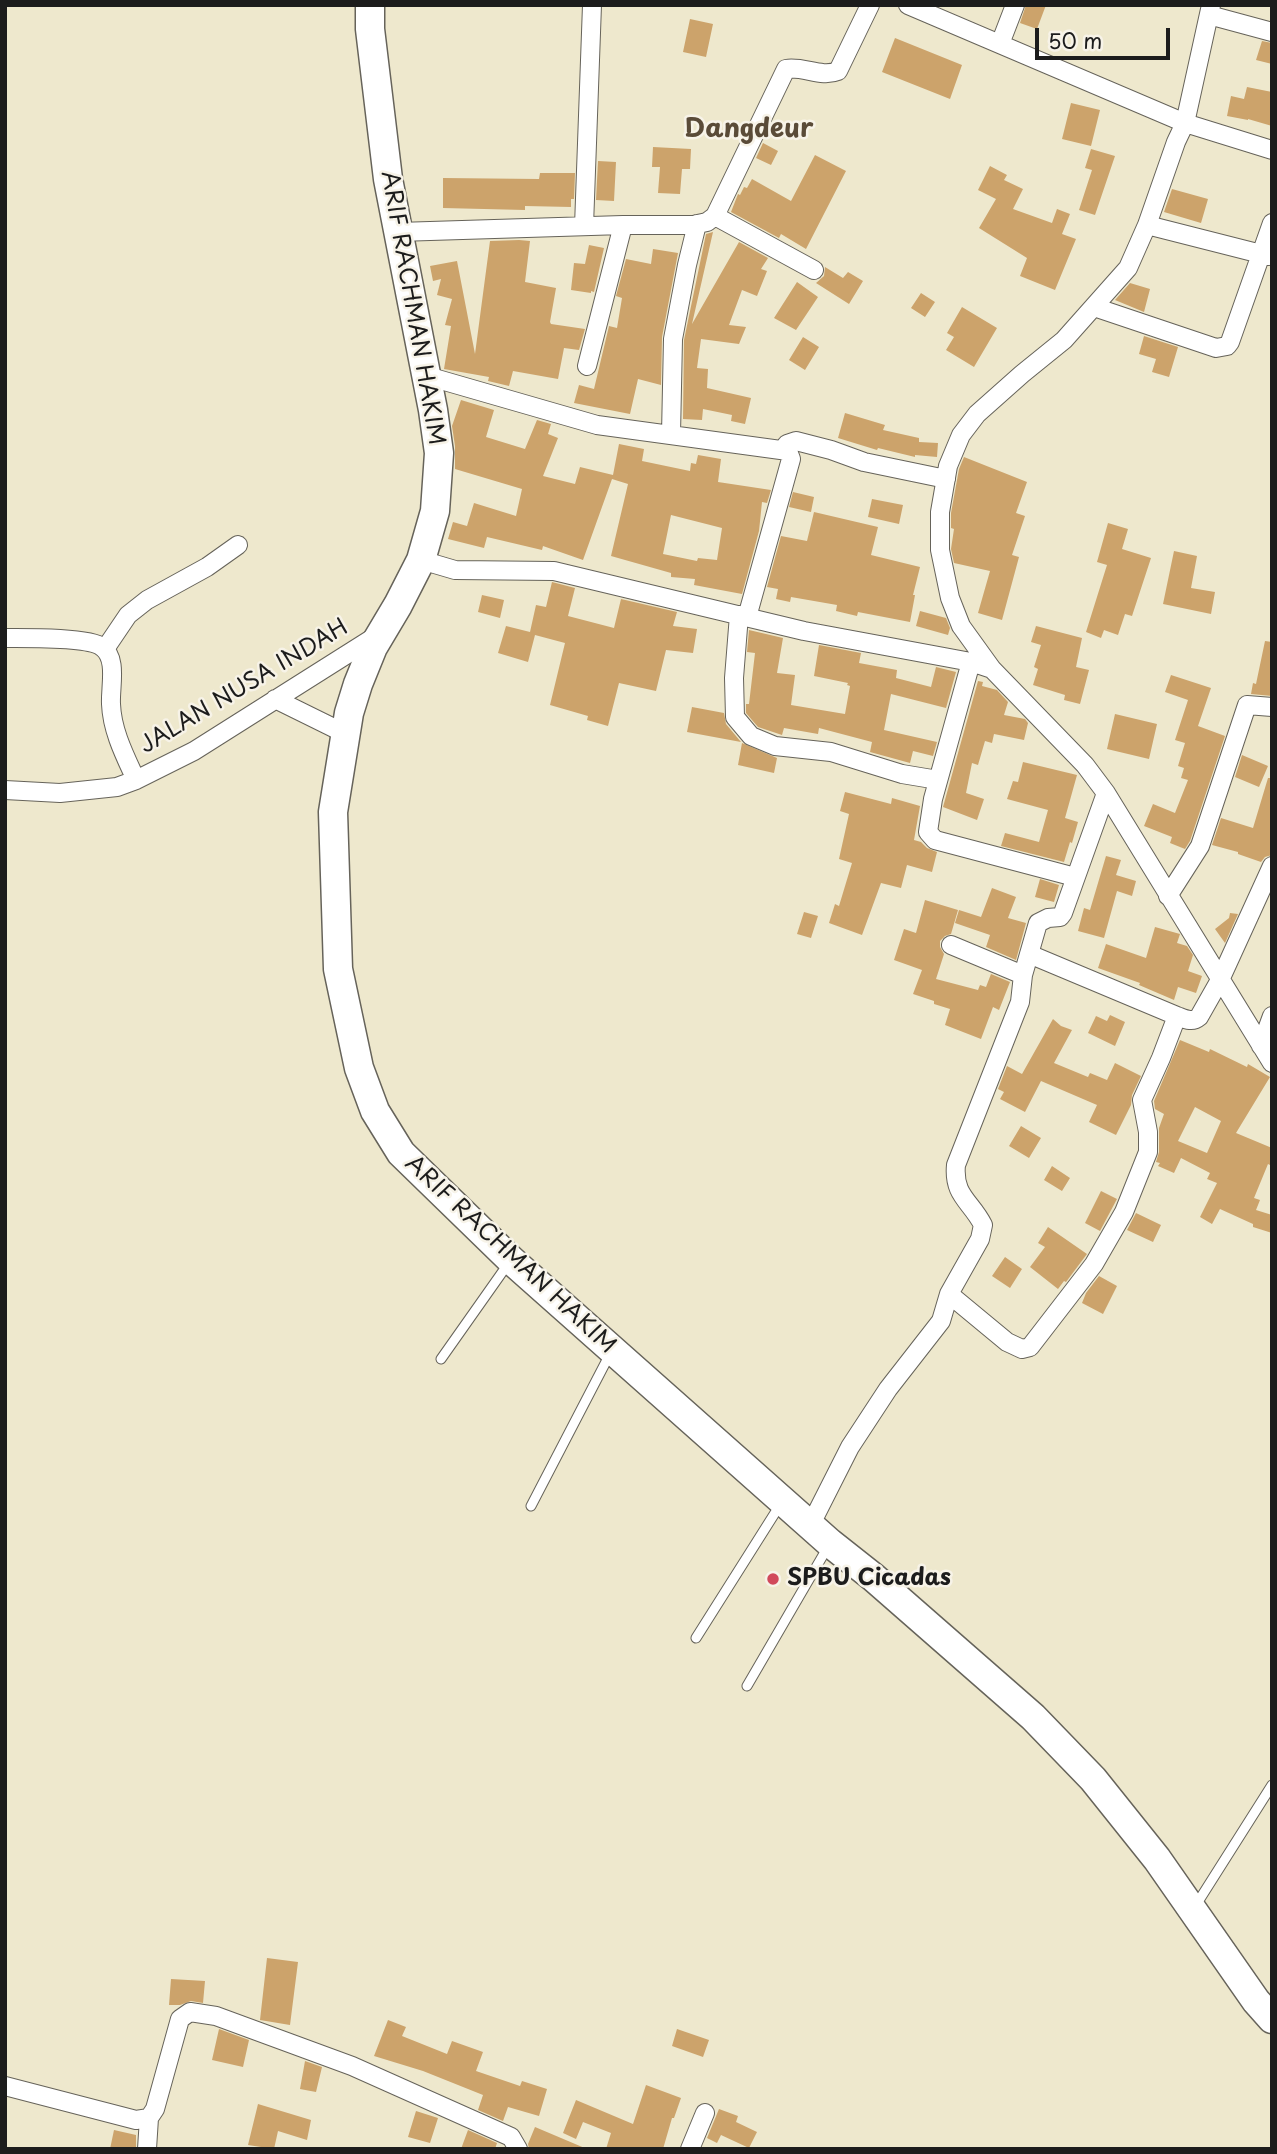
<!DOCTYPE html>
<html>
<head>
<meta charset="utf-8">
<style>
	body { margin:0 }
	#map { position:relative; width:1277px; height:2154px; overflow:hidden; background:#eee8cd; font-family:"Playpen Sans",sans-serif }
	canvas { display:block }
	.frame { position:absolute; inset:0; border:7px solid #1c1c1c; pointer-events:none }
	.scale { position:absolute; left:1035px; top:28px; width:135px; height:32px; box-sizing:border-box; border:4px solid #1c1c1c; border-top:0; padding-left:9px; font-size:21px; line-height:24px; white-space:nowrap; color:#1c1c1c; -webkit-text-stroke:5px #f7f3e8; paint-order:stroke }
</style>
</head>
<body>
<div id="map">
<canvas width="1277" height="2154"></canvas>
<div class="frame"></div>
<div class="scale">50 m</div>
</div>
<script>
const ctx = document.querySelector('canvas').getContext('2d');
ctx.lineJoin = 'round';
function fill(path, color) { ctx.fillStyle = color; ctx.fill(path, 'evenodd'); }
function trace(path, color, width, dash) { ctx.strokeStyle = color; ctx.lineWidth = width; ctx.lineCap = dash ? 'butt' : 'round'; ctx.setLineDash(dash || []); ctx.stroke(path); }
function drawText(font, color, halo, rows, align = 'center') {
  ctx.font = font + ' "Playpen Sans",sans-serif'; ctx.lineWidth = 5; ctx.setLineDash([]); ctx.textBaseline = 'middle'; ctx.strokeStyle = halo; ctx.fillStyle = color; for (const [text, x, y, turn = 0] of rows) {
    ctx.save(); ctx.translate(x, y); ctx.rotate((+turn || 0) * Math.PI / 180); ctx.textAlign = isNaN(turn) ? turn : align; if (halo) ctx.strokeText(text, 0, 0); ctx.fillText(text, 0, 0); ctx.restore();
  }
}
fill(new Path2D(`
	M1026 5H1046L1037 29 1020 23Z
	M690 19 713 24 706 57 683 52Z
	M895 38 962 65 950 99 882 72Z
	M1262 41 1272 43V64L1256 60Z
	M1247 87 1272 92V126L1248 119V120L1227 116 1231 96 1244 99Z
	M1071 103 1100 110 1091 146 1062 139Z
	M763 143 778 151 771 165 756 158Z
	M653 147 691 149 690 169H682L680 194 658 193 660 167H652Z
	M1091 149 1115 156 1095 215 1079 210 1092 170 1085 168Z
	M815 155 846 171 806 249 781 234 779 238 731 212 738 194 740 195 744 187 747 188 752 179 791 201Z
	M598 161 616 162 614 201 596 200Z
	M990 166 1007 175 1004 180 1023 189 1013 209 1052 223 1057 209 1070 214 1062 234 1076 239 1055 290 1020 276 1027 258 979 228 996 199 978 190Z
	M540 173H575L574 199H571V207L525 206V210L443 208V178L539 179Z
	M1172 189 1208 199 1201 223 1164 212Z
	M713 232 692 324 739 242 768 258 761 269 767 271 757 296 742 290 729 325 746 327 739 344 701 339 697 368 708 369 707 388 751 398 745 424 731 421 732 415 703 409 702 420 683 419 684 340 706 234Z
	M519 240 530 241 525 282 556 288 550 322 551 324 585 329 579 350 564 348 558 379 513 371 509 386 488 381 489 377 444 369 451 326 445 325 452 299 437 295 441 279 433 281 430 266 457 261 475 354 490 241Z
	M589 245 604 248 594 292 591 291V293L571 290 574 263 585 264Z
	M653 249 678 253 662 337 661 385 638 379 630 414 574 403 579 385 594 389 609 326 617 328 622 298 616 296 626 259 651 264Z
	M825 267 843 278 848 272 863 281 849 304 816 283 824 276Z
	M797 282 818 297 796 330 774 318Z
	M1130 283 1150 289 1144 312 1115 300Z
	M921 293 935 302 925 317 911 308Z
	M962 307 997 328 974 367 946 350 954 337 947 333Z
	M1144 336 1178 347 1169 377 1152 372 1156 359 1139 354Z
	M803 337 819 347 805 370 789 360Z
	M461 400 494 410 486 437 525 449 537 420 551 424 548 434 558 438 543 476 575 484 580 467 613 475 619 444 644 449 642 461 690 471 691 463 696 464 698 455 721 459 718 482 771 490 767 503 762 502 759 531 742 594 694 585 695 579 671 577V573L611 556 628 484 612 479 583 560 543 546 542 550 487 537 484 548 448 539 453 522 467 526 474 503 516 516 522 489 455 469V446L452 426ZM671 515 722 528 717 560 698 558 697 561 663 554Z
	M845 413 885 425 883 430 919 438V442L938 443 937 457 915 455V457L878 448 877 450 838 438Z
	M964 457 1027 482 1016 513 1025 516 1012 555 1019 557 1002 620 978 613 990 571 954 563 951 549 954 529 951 528V513L959 469Z
	M793 492 814 497 811 512 789 507Z
	M872 499 903 505 899 524 868 517Z
	M814 512 878 527 871 555 920 567 913 595H915L910 622 858 612 857 616 836 611 837 605 791 597 790 602 776 599 778 589 767 587 781 536 807 541Z
	M1108 523 1128 529 1122 549 1151 558 1132 616 1125 614 1118 635 1104 630 1101 638 1086 632 1107 565 1097 562Z
	M1174 551 1197 556 1191 588 1215 592 1211 614 1163 604Z
	M552 582 575 588 568 616 614 628 621 599 677 612 673 626 697 629 693 653 666 650 656 691 619 683 608 726 587 720 588 716 550 705 565 643 535 635 528 662 498 653 506 626 530 632 536 605 546 607Z
	M482 595 504 600 500 618 478 612Z
	M920 611 946 618 950 628 948 635 916 626Z
	M1036 626 1082 638 1076 667 1089 670 1080 704 1064 700 1065 695 1033 685 1038 669 1034 667 1041 645 1031 642Z
	M749 630 783 638 777 673 795 675 791 705 845 714 850 686 847 685 848 683 814 676 819 645 861 653 859 663 897 670 896 678 931 687 936 667 956 672 946 708 891 694 884 730 937 742 933 756 913 751 910 763 870 752 872 742 819 728 818 734 784 728 782 735 758 727 746 713V704H749L755 653 747 652Z
	M1265 641 1272 642V696L1251 694 1253 683 1256 684Z
	M1171 675 1211 688 1198 726 1225 736 1190 841 1185 849 1170 843 1172 837 1144 826 1153 804 1175 813 1188 780 1181 778 1184 768 1178 766 1185 743 1175 740 1188 700 1165 692Z
	M978 681 983 682 982 686 997 690 1008 702 1004 715 1025 719 1028 723 1024 740 994 734 992 743 985 741 978 765 972 763 966 793 984 799 977 820 943 807Z
	M692 707 724 713 726 724 741 742 687 732Z
	M1115 714 1157 724 1149 759 1107 749Z
	M742 743 777 758 774 773 738 765Z
	M1242 755 1268 766 1259 787 1235 777Z
	M1023 762 1077 775 1065 818 1078 822 1072 843 1070 842 1064 862 1001 846 1005 833 1039 842 1048 810 1007 799 1013 781 1018 782Z
	M1268 778H1272V855L1265 857 1261 862 1238 854V852L1212 845 1221 818 1253 828Z
	M845 792 891 804 892 798 920 806 914 840 921 842 927 848 937 852 932 872 907 865 901 888 881 883 862 935 829 923 835 904 839 906 852 863 839 859 849 814 840 811Z
	M1106 856 1121 860 1116 875 1136 881 1132 896 1117 891 1104 938 1078 931 1084 908 1090 910Z
	M1040 879 1059 885 1054 902 1035 897Z
	M992 888 1016 897 1008 918 1026 923 1016 960 986 947 990 935 955 923 959 910 981 917Z
	M925 900 958 910 951 934 945 936 940 941V947L944 954 936 979 978 990 980 985 986 987 991 974 1010 982 999 1010 993 1007 981 1039 945 1025 950 1009 934 1004V1001L913 994 922 970 894 960 904 929 916 933Z
	M804 912 818 916 811 938 797 934Z
	M1230 913 1238 914 1225 943 1215 929 1229 918Z
	M1155 927 1180 934 1177 943 1187 946 1193 955 1188 971 1202 976 1196 993 1178 987 1174 1000 1139 985 1140 983 1098 968 1106 944 1146 958Z
	M1110 1015 1125 1022 1115 1046 1088 1033 1096 1016 1107 1021Z
	M1053 1019 1061 1026 1072 1030 1054 1063 1088 1077 1090 1073 1107 1080 1115 1063 1141 1076 1132 1095 1131 1105 1116 1135 1089 1122 1097 1105 1041 1081 1025 1112 1000 1099 1004 1092 998 1089 1007 1066 1022 1074Z
	M1180 1040 1209 1052 1210 1049 1247 1067 1248 1064 1270 1077 1236 1133 1272 1148V1166L1268 1164 1254 1198 1260 1200 1256 1210 1272 1215V1233L1253 1227V1224L1220 1209 1212 1224 1200 1217 1217 1183 1207 1179 1210 1173 1181 1158 1174 1173 1158 1166 1160 1163 1156 1162 1159 1152V1128L1164 1114 1155 1109 1154 1101ZM1195 1107 1221 1121 1207 1153 1178 1141Z
	M1021 1126 1041 1138 1029 1158 1009 1146Z
	M1052 1166 1070 1178 1062 1191 1044 1180Z
	M1101 1191 1117 1199 1100 1231 1085 1223Z
	M1136 1213 1161 1225 1153 1242 1127 1230Z
	M1048 1227 1087 1254 1066 1282 1064 1281 1058 1289 1030 1267 1045 1247 1038 1243Z
	M1005 1257 1022 1269 1010 1288 992 1276Z
	M1099 1276 1117 1286 1103 1314 1082 1303 1086 1293Z
	M267 1958 298 1962 290 2025 260 2020Z
	M171 1979 205 1981 203 2003 191 2001 180 2005H169Z
	M388 2020 406 2027 402 2036 447 2054 452 2041 483 2052 476 2071 520 2086 522 2081 547 2089 539 2116 508 2107 503 2121 478 2110 483 2095 423 2071 374 2056Z
	M219 2029 249 2040 243 2067 212 2060Z
	M677 2029 709 2040 703 2057 672 2046Z
	M305 2061 322 2067 316 2092 300 2089Z
	M646 2085 681 2098 674 2118H672L663 2149H606L611 2133 583 2122 576 2139 563 2133 576 2100 633 2124Z
	M258 2104 311 2120 307 2140 278 2131 274 2149 248 2145Z
	M719 2109 738 2116 736 2122 757 2132 749 2148 721 2135 717 2143 707 2138Z
	M416 2111 438 2118 430 2143 408 2137Z
	M535 2127 587 2149H529L528 2144Z
	M114 2130 136 2135V2149H110Z
	M468 2130 497 2143 495 2149H461Z`), '#cca36b');
const service = new Path2D(`
	M441 1359 508 1264
	M531 1506 611 1352
	M696 1638 780 1505
	M747 1686 829 1545
	M1196 1905 1272 1785`);
const minor = new Path2D(`
	M908 5 1185 123 1176 142 1147 225 1128 268 1064 340 1022 374 977 414 961 435 948 466 940 512V550L950 598 961 626 992 669
	M1211 5 1185 123 1272 150
	M1209 15 1272 32
	M1000 44 1015 5
	M715 216 814 270
	M1147 225 1269 256
	M584 226 592 5
	M398 232 623 225H693L707 222 715 216 786 69C804 66 821 78 838 71L870 5
	M1094 307 1216 348 1227 346 1230 342 1272 223
	M587 366 623 225
	M427 376 597 425 788 451 791 459 747 617
	M671 434 673 339 687 265 697 224
	M784 449 787 444 796 441 831 450 864 462 946 479
	M421 560 455 570 554 571 804 631 971 662 992 669 1085 765 1106 793 1272 1063
	M739 615 734 678 735 717 751 736 775 746 831 752 902 774 938 780
	M5 638C24 638 89 637 102 647 118 658 110 687 111 704 112 731 125 756 136 780
	M105 649 128 615 147 600 207 567 238 545
	M971 662 933 799 928 832 935 840 1075 877
	M275 699 346 734
	M5 790 60 793 117 787 136 780 194 751 376 636
	M1168 896 1200 846 1247 705 1272 707
	M951 945 1023 975
	M1029 954 1177 1016C1185 1019 1192 1023 1199 1017L1220 980 1272 866
	M1261 1046 1272 1016
	M949 1294 1007 1342 1022 1349 1030 1347 1094 1264 1124 1212 1148 1152V1132L1142 1100 1161 1058 1177 1016
	M811 1524 850 1447 888 1389 941 1321 949 1294 980 1239 983 1225C971 1201 953 1196 956 1165L1020 1002 1023 975 1038 923 1048 918 1060 917 1063 913 1106 793
	M5 2086 136 2120 149 2118 155 2109 180 2019 190 2012 216 2016 352 2066 511 2137 518 2149
	M147 2149 149 2118
	M690 2149 705 2113`);
const primary = new Path2D(`
	M370 5V29L388 179 433 410 439 453 435 511 421 560 398 605 373 647 358 684 349 713 333 812 338 969 359 1068 375 1111 401 1153 511 1260 830 1543 873 1577 1033 1717 1093 1779 1157 1859 1256 2001 1272 2019`);
trace(service, '#66635a', 11);
trace(minor, '#66635a', 20);
trace(primary, '#66635a', 31);
trace(service, '#fff', 9);
trace(minor, '#fff', 18);
trace(primary, '#fff', 28);
for (const [x, y, r, color] of [
	[773,1579,7,"#d1495b"]
]) { const dot = new Path2D(); dot.arc(x, y, r, 0, 2 * Math.PI); ctx.fillStyle = color; ctx.fill(dot); trace(dot, '#f7f3e8', 2.5); }
drawText('23px', '#1c1c1c', '#f7f3e8', [
	["ARIF RACHMAN HAKIM",412,308,80],
	["JALAN NUSA INDAH",244,687,-31],
	["ARIF RACHMAN HAKIM",510,1255,43]
]);
drawText('bold 23px', '#1c1c1c', '#f7f3e8', [
	["SPBU Cicadas",787,1579]
], 'left');
drawText('bold 26px', '#5a4b38', '#f7f3e8', [
	["Dangdeur",749,130]
]);
</script>
</body>
</html>
